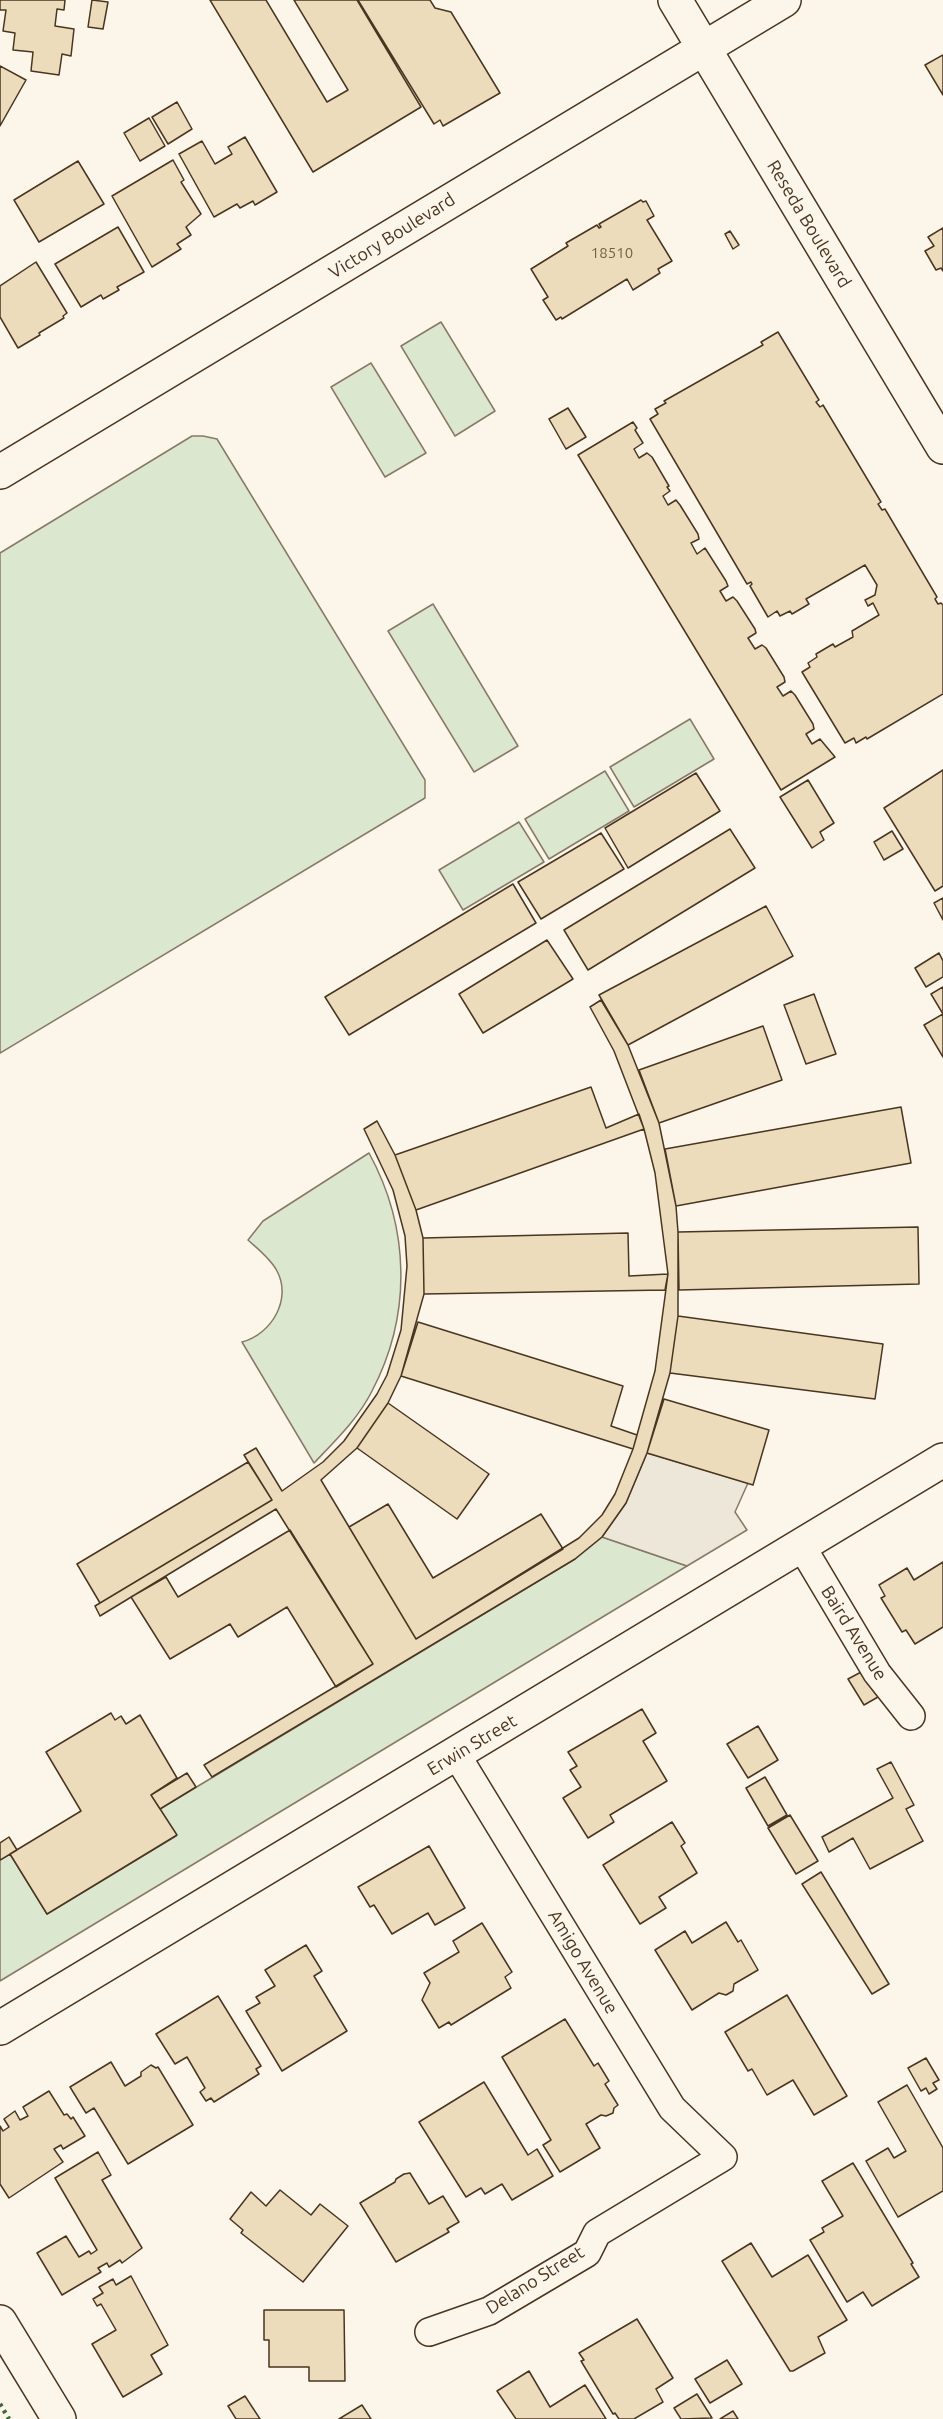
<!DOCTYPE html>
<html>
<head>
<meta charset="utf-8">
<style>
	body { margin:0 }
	canvas { display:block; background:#fbf6e9 }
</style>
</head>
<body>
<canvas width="943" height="2419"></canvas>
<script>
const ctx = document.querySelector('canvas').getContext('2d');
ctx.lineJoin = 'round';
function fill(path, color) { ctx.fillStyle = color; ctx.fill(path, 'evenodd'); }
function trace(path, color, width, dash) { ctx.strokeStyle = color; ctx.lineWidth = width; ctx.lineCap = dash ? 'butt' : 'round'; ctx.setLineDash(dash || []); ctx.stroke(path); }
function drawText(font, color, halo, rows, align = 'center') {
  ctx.font = font + ' Ubuntu,sans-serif'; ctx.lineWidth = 4.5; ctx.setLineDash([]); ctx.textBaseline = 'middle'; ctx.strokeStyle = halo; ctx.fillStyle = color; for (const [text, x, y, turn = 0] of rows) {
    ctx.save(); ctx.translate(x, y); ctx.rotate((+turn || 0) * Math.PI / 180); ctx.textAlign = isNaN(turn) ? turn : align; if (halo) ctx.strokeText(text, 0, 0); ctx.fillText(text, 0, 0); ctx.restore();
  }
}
const green = new Path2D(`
	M441 322 495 411 455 436 401 346Z
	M371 363 426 453 385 477 331 387Z
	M192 436H203L217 439 425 780V798L0 1053V553Z
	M433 604 518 746 474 772 388 631Z
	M690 719 714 759 634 807 610 767Z
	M605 771 629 811 549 859 525 819Z
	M519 822 544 862 463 910 439 870Z
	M369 1153C410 1228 412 1315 372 1391 358 1419 335 1441 314 1463L242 1342C272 1334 292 1299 277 1271 271 1259 258 1249 248 1240L263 1221Z
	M602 1537 687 1566 0 1981V1860L10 1854 47 1914 176 1836 160 1809 575 1559Z`);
fill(green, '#dce7d0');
trace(green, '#887966', 1.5);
const parking = new Path2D(`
	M647 1453 748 1483 735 1512 747 1530 687 1566 602 1537 626 1503Z`);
fill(parking, '#ede7d9');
trace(parking, '#887966', 1.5);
const building = new Path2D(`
	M0 0H65L64 10 57 9 55 26 74 29 71 56 62 54 59 75 31 71 33 52 13 50 15 33 3 31 6 10H0Z
	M92 0 108 2 103 29 88 27Z
	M210 0H266L327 102 348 90 294 0H357L421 107 313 172Z
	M358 0H430L435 8 451 12 500 93 443 126 440 120 434 124Z
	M943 55V95L925 65Z
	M0 66 26 80 0 126Z
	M177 102 192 129 168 144 152 117Z
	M149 118 165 146 140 161 124 133Z
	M245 137 277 192 255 205 253 201 240 208 237 204 214 217 179 154 202 141 215 164 232 154 228 147Z
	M173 160 184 180 181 182 201 214 186 227 191 235 177 244 181 249 152 267 112 196Z
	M78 161 104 204 39 242 14 200Z
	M641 200 643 202 646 201 654 216 647 220 672 261 658 269 660 273 633 290 627 279 562 319 561 317 556 320 543 300 548 297 531 269 568 246 566 243 597 225 599 228 601 227 599 224Z
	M118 227 144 272 117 287 119 290 103 299 101 295 81 307 55 264Z
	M943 228V271L941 268 936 270 925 251 934 246 928 237Z
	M730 231 739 245 733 249 725 234Z
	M36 262 67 313 63 316 64 318 39 333 40 335 18 348 0 317V286Z
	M778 332 819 400 816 402 820 407 823 405 881 502 878 504 882 510 885 509 937 597 935 599 938 604 941 603 943 605V694L867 739 866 737 856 743 854 738 845 743 802 672 810 667 808 663 817 657 816 654 833 644 835 647 853 637 852 631 879 615 873 603 868 606 865 600 875 595 877 585 865 565 806 599 809 604 792 614 790 611 780 616 777 611 768 617 750 586 752 584 751 582 747 584 650 419 658 414 655 409 666 403 664 401 763 345 761 342Z
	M568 408 586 437 566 449 549 419Z
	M633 422 637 428 635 430 643 443 634 449 639 458 647 453 652 457 669 486 667 487 670 491 663 496 668 505 676 500 680 505 698 534 699 539 691 543 697 554 705 548 726 581 728 586 720 591 726 601 733 597 737 601 755 629 756 633 748 638 755 649 762 645 766 648 784 677 785 682 777 687 783 696 791 691 795 695 813 724 814 729 806 734 812 744 820 739 835 757 781 790 578 455Z
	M943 770V886L935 891 884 808Z
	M696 773 720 811 628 868 605 828Z
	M808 780 834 823 820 832 824 840 812 848 780 797Z
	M730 829 755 868 588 970 564 930Z
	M892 831 903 849 884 860 874 842Z
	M601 833 624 869 541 919 518 882Z
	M513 884 536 923 349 1035 325 997Z
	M943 898V920L934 903Z
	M766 906 793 956 628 1045 599 995Z
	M547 940 573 979 483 1033 459 994Z
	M939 953 943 961V977L926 987 915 968Z
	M943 987V1014L931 994Z
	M814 994 836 1054 806 1064 784 1005Z
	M601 1000 628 1045 659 1123 676 1206 678 1232V1316L670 1373 647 1453 626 1503 602 1537 575 1559 212 1777 204 1765 373 1664 276 1509 100 1616 95 1606 272 1500 244 1455 256 1448 282 1491 323 1462 344 1441 377 1394 387 1375 401 1330 407 1266 405 1236 393 1190 364 1129 377 1121 395 1155 416 1210 423 1238 424 1294 401 1376 388 1403 357 1448 321 1480 416 1639 579 1538 602 1515 615 1494 633 1449 655 1371 668 1274 655 1173 644 1129 614 1051 590 1007Z
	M943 1014V1057L924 1025Z
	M763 1026 782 1080 659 1123 639 1070Z
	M591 1087 606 1128 639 1114 644 1129 416 1210 395 1155Z
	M901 1107 911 1163 676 1206 665 1149Z
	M918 1227 919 1284 679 1290 678 1232Z
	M628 1233 629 1276 668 1274 665 1290 424 1294 423 1238Z
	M678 1316 883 1344 875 1399 670 1373Z
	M418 1322 623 1386 611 1426 637 1435 633 1449 401 1376Z
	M664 1399 769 1430 753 1485 647 1453Z
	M388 1403 489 1474 457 1519 357 1448Z
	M248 1462 272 1500 100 1603 77 1564Z
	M388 1504 433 1578 541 1514 563 1549 416 1639 349 1527Z
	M290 1530 373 1664 336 1687 287 1607 238 1637 230 1624 170 1659 131 1597 166 1577 178 1597Z
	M943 1562V1627L915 1644 906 1630 902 1632 881 1598 885 1596 879 1585 907 1568 914 1580Z
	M863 1671 878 1697 864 1705 848 1679Z
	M642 1709 656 1733 643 1741 667 1781 610 1815 614 1822 588 1838 563 1798 581 1787 570 1770 577 1766 568 1752Z
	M111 1713 115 1720 121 1716 126 1724 140 1715 177 1778 151 1795 177 1835 47 1914 10 1854 81 1811 46 1752Z
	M758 1726 778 1760 748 1778 727 1744Z
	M891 1762 914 1805 906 1809 923 1841 870 1869 853 1838 829 1852 822 1837 893 1798 877 1769Z
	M187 1773 196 1787 160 1809 151 1795Z
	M765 1777 787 1815 768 1826 746 1788Z
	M790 1815 818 1861 796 1874 768 1828Z
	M672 1822 685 1843 681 1846 697 1873 659 1897 666 1908 640 1924 603 1865Z
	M9 1837 17 1850 0 1860V1843Z
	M429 1846 465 1908 435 1925 428 1913 392 1934 374 1905 370 1907 358 1887Z
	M821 1872 889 1984 872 1994 802 1884Z
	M726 1922 738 1942 741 1940 758 1970 734 1984 733 1991 726 1995 719 1993 692 2010 655 1950 685 1931 692 1943Z
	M482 1923 512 1972 505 1977 511 1988 451 2025 449 2022 439 2028 422 2000 430 1983 424 1973 459 1952 453 1941Z
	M306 1945 322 1971 314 1976 347 2031 282 2071 246 2011 260 2003 256 1997 275 1986 265 1970Z
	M787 1995 847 2096 814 2115 793 2080 767 2095 752 2069 748 2071 725 2032Z
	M218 1996 261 2066 256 2069 259 2074 214 2102 211 2098 206 2101 200 2092 205 2088 187 2057 175 2064 156 2034Z
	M565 2019 594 2066 598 2063 609 2081 605 2084 618 2105 614 2108 613 2113 606 2116 601 2115 586 2124 600 2148 560 2172 543 2145 551 2140 502 2057Z
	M926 2058 939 2080 933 2083 937 2089 929 2094 926 2088 921 2091 908 2068Z
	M111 2062 125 2086 141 2076V2072L151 2065 156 2068 158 2067 193 2125 128 2164 94 2108 86 2113 70 2087Z
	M484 2082 528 2155 537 2149 553 2176 512 2200 502 2184 485 2194 481 2188 466 2197 419 2122Z
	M907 2085 943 2148V2191L898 2217 866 2161 888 2148 894 2158 906 2151 878 2102Z
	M49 2091 64 2115 67 2114 71 2119 73 2117 85 2136 63 2149 61 2145 54 2149 63 2162 9 2198 0 2184V2126L3 2131 9 2127 4 2119 15 2111 20 2120 28 2116 23 2107Z
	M98 2152 111 2175 102 2180 142 2248 122 2263 120 2260 109 2267 107 2263 98 2268 101 2272 62 2295 37 2253 66 2236 79 2257 89 2251 91 2254 97 2250 55 2178Z
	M853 2163 913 2263 911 2264 919 2277 872 2306 863 2292 847 2302 810 2240 824 2232 822 2228 843 2216 822 2181Z
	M410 2173 429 2204 443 2196 459 2222 447 2229 449 2232 396 2262 360 2203 395 2182 396 2179 404 2174Z
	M280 2190 311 2215 320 2204 348 2226 303 2282 241 2233 243 2230 230 2219 251 2192 266 2206Z
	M751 2243 772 2277 808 2255 847 2320 818 2337 825 2353 793 2371H790L722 2261Z
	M131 2276 168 2345 151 2355 162 2374 123 2397 92 2344 116 2330 101 2304 97 2306 93 2299 103 2293 99 2287 113 2279 116 2285Z
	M264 2310H344L345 2381H309V2367H269V2340H264Z
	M637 2319 673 2378 656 2389 663 2402 634 2419H619L615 2413 613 2414 581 2361 584 2360 579 2353Z
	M727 2360 742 2384 710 2403 695 2379Z
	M529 2371 550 2407 585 2385 606 2419H516L497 2391Z
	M697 2394 712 2418 681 2419 674 2408Z
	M245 2396 260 2419H236L228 2406Z
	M362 2405 371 2419H339Z
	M733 2411 738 2419H720Z`);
fill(building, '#ecdcbc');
trace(building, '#4a3520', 1.5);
const street = new Path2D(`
	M802 1547 877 1673 911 1716
	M429 2332 489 2311 587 2253 597 2233 723 2157 672 2108 456 1754`);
const secondary = new Path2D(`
	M0 2028 943 1460
	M0 2322 59 2419`);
const primary = new Path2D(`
	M675 0 943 447
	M0 472 784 0`);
trace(street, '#4a3520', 30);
trace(secondary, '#4a3520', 36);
trace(primary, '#4a3520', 36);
trace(street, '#fbf6e9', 27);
trace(secondary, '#fbf6e9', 33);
trace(primary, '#fbf6e9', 33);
trace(new Path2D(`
	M0 2404 9 2419`), '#436837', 4.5, [3, 4.5]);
drawText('15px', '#725f47', null, [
	["18510",612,253]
]);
drawText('18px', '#4a3520', '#fbf6e9', [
	["Reseda Boulevard",809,224,59],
	["Victory Boulevard",392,236,-32],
	["Baird Avenue",854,1633,58],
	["Erwin Street",472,1745,-31],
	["Amigo Avenue",583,1962,59],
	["Delano Street",535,2280,-32]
]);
</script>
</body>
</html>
